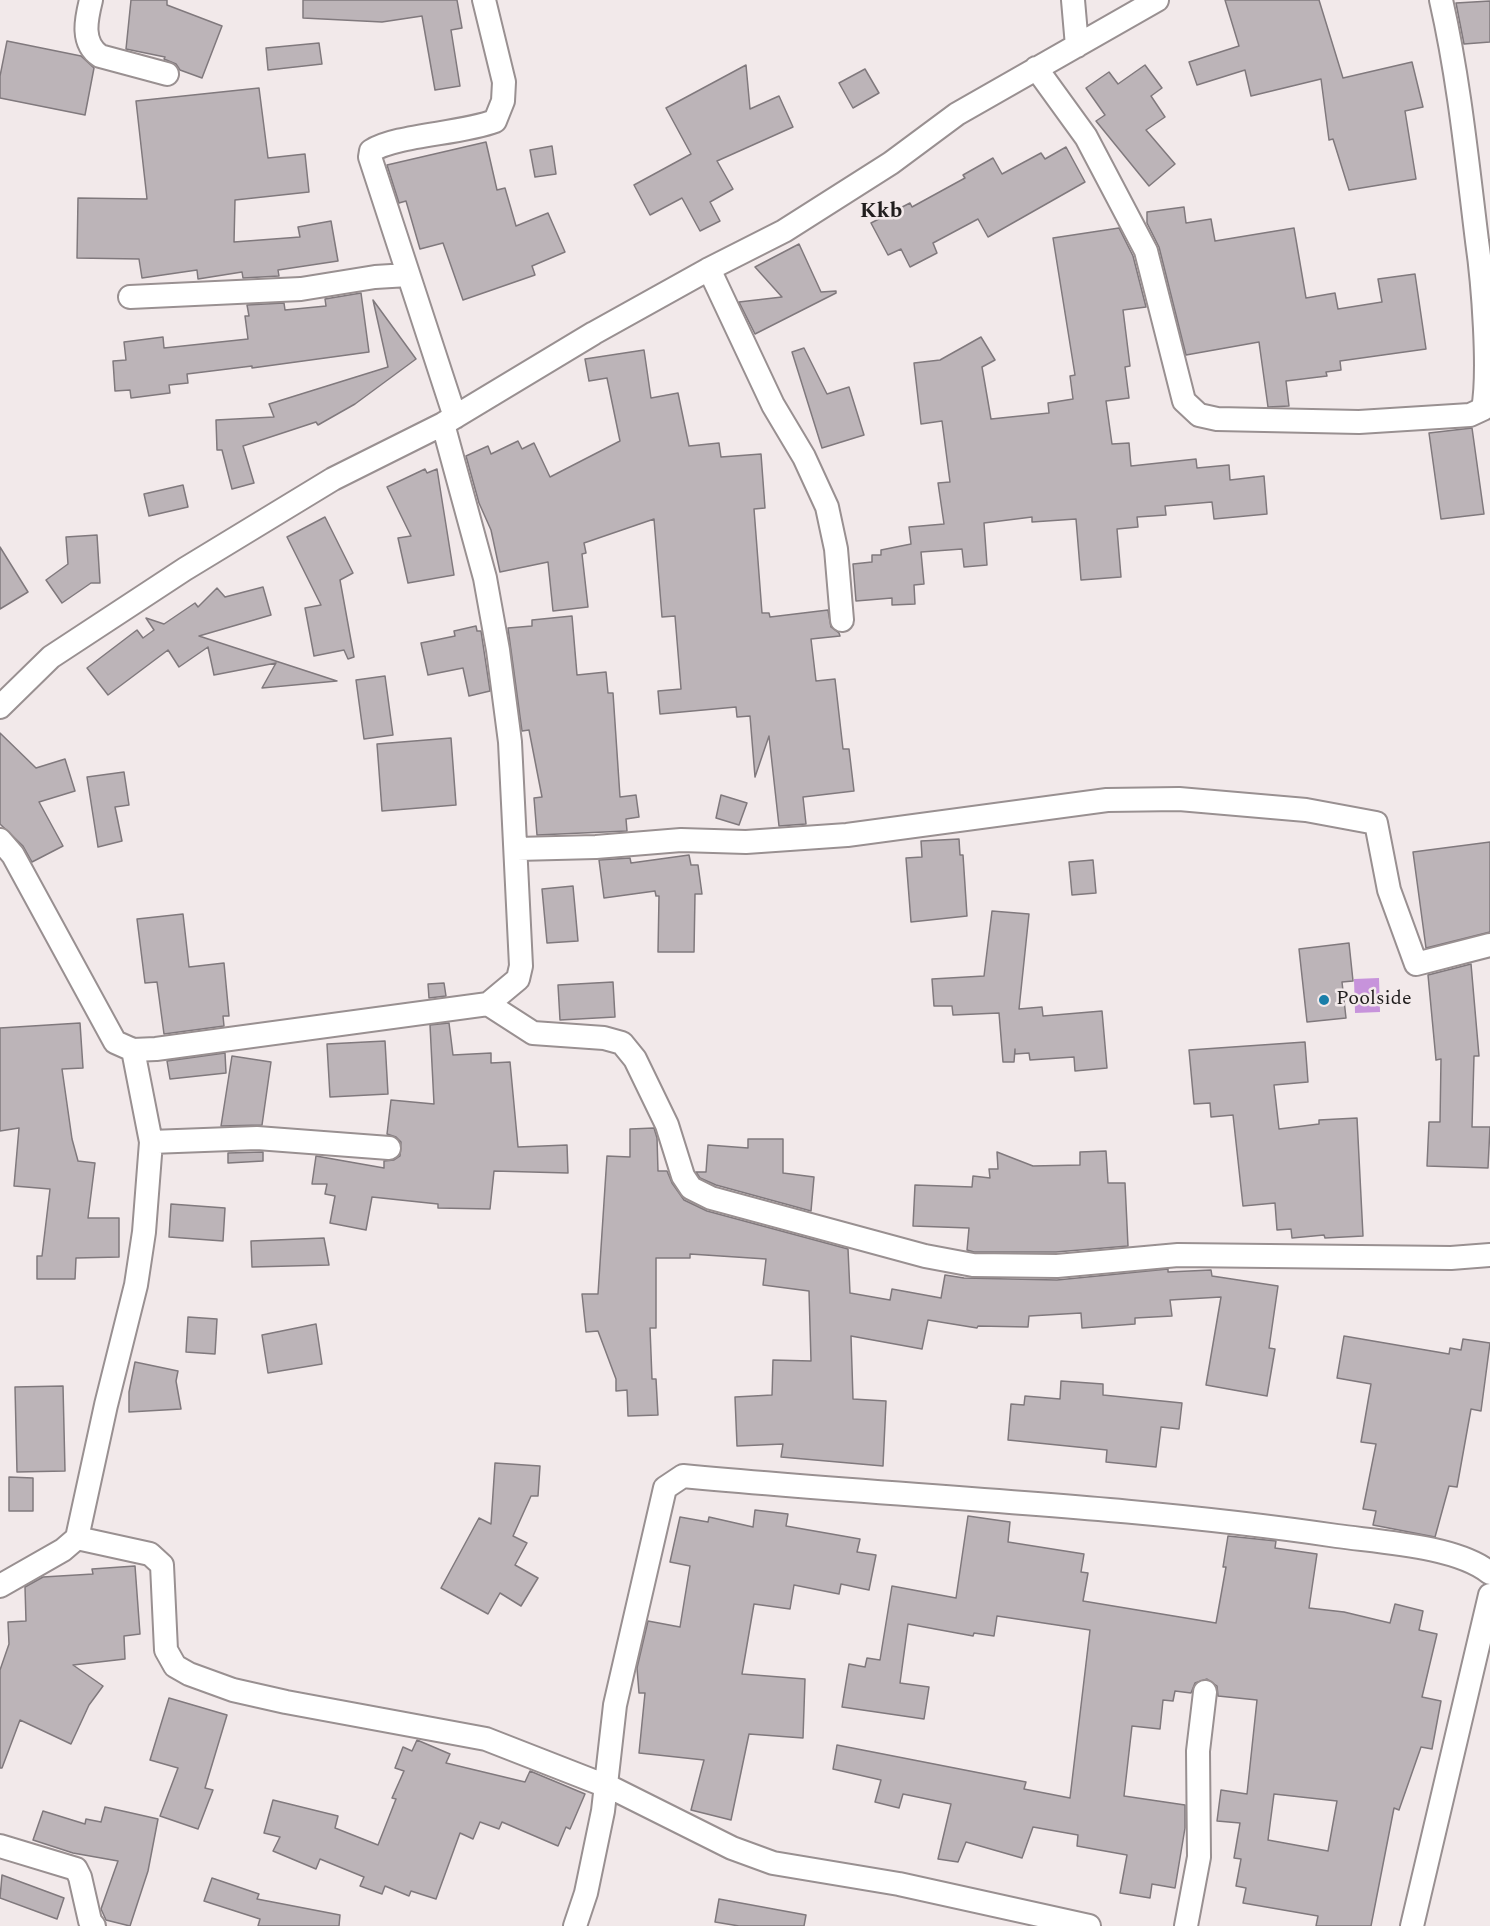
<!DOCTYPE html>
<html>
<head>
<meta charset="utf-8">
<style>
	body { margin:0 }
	canvas { display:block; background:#f2e9ea }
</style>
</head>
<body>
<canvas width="1490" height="1926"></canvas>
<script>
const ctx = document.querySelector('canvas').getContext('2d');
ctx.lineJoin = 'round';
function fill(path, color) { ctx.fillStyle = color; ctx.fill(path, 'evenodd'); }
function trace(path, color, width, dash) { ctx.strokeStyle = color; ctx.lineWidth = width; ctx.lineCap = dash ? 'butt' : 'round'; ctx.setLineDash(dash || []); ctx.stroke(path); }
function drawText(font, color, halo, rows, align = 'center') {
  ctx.font = font + ' Spectral,serif'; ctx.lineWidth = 5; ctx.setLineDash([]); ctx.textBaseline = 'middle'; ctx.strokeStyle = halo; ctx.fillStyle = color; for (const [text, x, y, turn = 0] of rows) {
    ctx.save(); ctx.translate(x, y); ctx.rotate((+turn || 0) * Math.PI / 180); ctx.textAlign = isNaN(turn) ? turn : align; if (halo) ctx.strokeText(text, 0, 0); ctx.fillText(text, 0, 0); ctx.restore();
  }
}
fill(new Path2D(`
	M1379 978 1380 1012 1355 1013 1354 979Z`), '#c793db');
const building = new Path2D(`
	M131 0H167V5L222 26 202 78 180 70 176 64 164 59 165 57 126 49Z
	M303 0H457L462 28 451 30 460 86 435 90 422 16 382 22 303 18Z
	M1225 0H1319L1343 78 1412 62 1423 107 1405 111 1416 179 1349 190 1333 139 1329 140 1321 79 1251 96 1245 70 1197 85 1189 62 1239 46Z
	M1490 1V42L1464 44 1456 3Z
	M7 41 81 56 94 68 85 115 0 98V76Z
	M319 43 322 64 268 70 266 48Z
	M746 65 750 109 779 96 793 127 717 161 733 189 710 202 720 221 700 231 682 198 650 215 634 185 691 154 666 108Z
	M1145 65 1162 88 1151 96 1165 117 1146 130 1175 164 1149 186 1096 121 1105 115 1086 88 1109 72 1118 84Z
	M865 69 879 93 853 108 839 83Z
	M259 88 268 158 305 154 309 192 235 200 234 242 300 237 298 227 331 221 338 261 278 270 279 276 243 278 242 272 198 279 197 270 142 278 139 259 77 258 78 198 147 199 136 101Z
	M486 142 497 190 505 188 516 226 548 213 565 252 532 266 535 275 463 300 443 243 420 249 406 201 399 203 387 165Z
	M552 146 556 174 535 177 530 150Z
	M1066 147 1085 182 988 237 978 219 933 243 937 253 910 267 901 249 888 255 871 223 910 203 912 207 965 178 963 175 993 158 1002 174 1041 153 1045 159Z
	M1184 207 1186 223 1211 219 1215 241 1294 228 1306 298 1335 293 1338 309 1382 302 1378 279 1415 274 1426 349 1340 361 1341 370 1326 372 1327 376 1286 381 1289 406 1268 407 1259 342 1186 355 1159 247 1147 223V212Z
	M1119 228 1133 256 1146 307 1123 310 1130 366 1125 367 1129 398 1106 401 1112 444 1129 443 1131 466 1196 459 1197 468 1229 465 1230 480 1264 476 1267 514 1214 519 1212 502 1165 506 1166 515 1137 517 1138 527 1117 529 1121 577 1081 580 1076 519 1032 522V517L984 523 987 565 964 567 962 549 921 552 924 584 914 585 915 604 892 605V598L856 601 853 564 872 562V555H881V550L911 544 909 527 944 524 938 483 950 482 942 421 921 424 914 363 940 360 981 337 995 360 982 367 991 419 1049 413 1048 403 1073 399 1070 376 1075 375 1053 238Z
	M799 244 821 292 836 291V293L755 334 739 302 782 297 755 267Z
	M361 293 369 352 252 368V366L187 374 188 383 169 385 170 393 131 398 130 390 115 391 113 361 126 360 124 342 163 337 164 348 248 339 245 316H249L247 305 284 303 285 310 326 306 325 299Z
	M373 300 416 359 355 404 318 425 316 422 243 446 254 483 232 489 222 450H217L216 420 274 417 269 404 388 367Z
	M804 348 827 394 849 387 864 435 822 448 792 352Z
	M644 350 651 398 678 393 689 446 719 443 721 457 761 454 765 508 754 509 762 613H769L770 617 828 610 831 627 839 633 840 636 811 639 816 681 835 679 843 749H849L854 791 803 797 806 824 779 826 769 736 755 777 750 716 737 717 736 707 660 714 658 691 681 689 675 616 662 617 654 519 584 543 586 553 582 554 588 607 553 611 548 562 500 572 491 530 479 503 466 456 488 446 491 454 518 441 522 449 534 443 550 477 620 441 607 378 589 381 585 359Z
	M1472 428 1484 514 1441 519 1429 433Z
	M425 469 427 473 437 469 454 575 408 583 398 538 411 536 387 487Z
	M183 485 188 507 149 516 144 494Z
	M325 517 353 573 340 580 354 657 348 659 344 650 314 656 305 608 321 605 287 537Z
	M97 535 100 583H91L62 603 46 580 68 564 66 537Z
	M0 547 28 592 0 609Z
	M263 587 271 615 199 636 337 681 262 688 276 663 214 675 208 647 179 667 168 650 108 695 87 668 137 630 143 638 154 630 146 618 164 624 195 603 198 607 217 588 225 597Z
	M572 616 577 675 606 672 608 693H613L620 797 636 795 639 817 626 819 627 831 537 835 534 798 542 797 529 730 522 731 508 628 532 626V620Z
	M476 626 477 631H481L490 691 469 696 463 668 428 675 421 643 455 636 454 631Z
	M385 676 393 735 364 739 356 680Z
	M0 733 36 768 65 759 75 791 39 802 63 846 32 862 23 846 0 824Z
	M451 738 456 805 382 811 377 744Z
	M124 772 129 805 115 807 122 841 98 847 87 777Z
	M721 795 747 803 739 825 716 818Z
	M959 839 960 855H963L967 916 911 922 906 858 922 857 921 841Z
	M1490 842V932L1426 948 1413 852Z
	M689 855 691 865H698L702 894H695L694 952H658L659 896H656L655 891 604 898 599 860 630 858 631 863Z
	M1093 860 1096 893 1072 895 1069 862Z
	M573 886 578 941 547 943 542 889Z
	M992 911 1029 914 1019 1009 1042 1007 1043 1016 1102 1011 1107 1068 1075 1071 1074 1057 1030 1060 1029 1053 1015 1054V1049L1014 1062H1003L999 1013 953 1015 952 1006H934L932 979 984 976Z
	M183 914 189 967 224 963 229 1016H223L224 1026 164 1034 157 982 145 983 137 919Z
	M1349 943 1353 981 1342 982 1346 1018 1307 1022 1299 949Z
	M1471 964 1479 1056H1474L1472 1127H1490L1488 1168 1427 1166 1429 1122H1440L1441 1059 1436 1060 1428 975Z
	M613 982 615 1017 560 1020 558 985Z
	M444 983 446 996 429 998 428 984Z
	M80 1023 83 1068 62 1069 72 1139 78 1161 95 1163 88 1218H119V1257L76 1258 75 1279H37V1256H42L50 1189 14 1186 19 1128 0 1131V1028Z
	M449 1023 453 1055 491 1053V1063L510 1062 518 1147 567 1145 568 1173 494 1171 490 1209 438 1208V1204L372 1197 366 1230 330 1223 335 1196 325 1194 327 1184H312L316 1156 384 1168V1161L394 1160 400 1156 401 1142 396 1137 387 1134 391 1100 434 1104 430 1025Z
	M385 1041 388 1094 330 1097 327 1044Z
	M1305 1042 1308 1082 1274 1085 1279 1129 1319 1124V1120L1357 1118 1363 1236 1325 1238 1324 1235 1292 1238 1291 1229 1277 1230 1275 1203 1243 1206 1233 1115 1211 1117 1210 1103 1194 1104 1189 1050Z
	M225 1053 226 1073 170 1079 167 1061Z
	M232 1056 271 1062 262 1125 221 1126Z
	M654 1128 657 1138 658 1171H667L672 1183 684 1200 707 1211 848 1249 850 1293 890 1300 892 1289 941 1298 945 1275 964 1278 1057 1280 1168 1269V1272L1211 1270 1212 1276 1278 1286 1269 1348 1275 1349 1267 1396 1206 1385 1221 1297 1170 1300 1172 1316 1135 1318V1324L1082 1328 1081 1313 1029 1316 1028 1327 978 1326 977 1328 928 1320 922 1349 851 1336 853 1399 886 1401 883 1466 781 1457 783 1444 737 1446 735 1397 772 1395 773 1360 811 1361 809 1291 763 1285 766 1259 690 1254V1258H656V1328H650L652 1379H656L658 1415 628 1416 627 1390 616 1391V1379L598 1331 586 1332 582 1294H598L607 1156 630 1157V1129Z
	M748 1139H783V1173L814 1177 811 1211 716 1185 700 1178 696 1172H706L708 1145 748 1148Z
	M1106 1151 1108 1183H1125L1128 1246 1056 1252H974L967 1250 969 1228 913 1226 915 1185 972 1187 973 1176 990 1178 989 1169H998L997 1152 1033 1166 1080 1165V1152Z
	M263 1152V1161L228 1163V1153Z
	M171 1204 225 1208 223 1241 169 1237Z
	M324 1238 329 1265 252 1267 251 1241Z
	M188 1317 217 1319 215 1354 186 1352Z
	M316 1324 322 1364 268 1373 262 1335Z
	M1344 1336 1449 1354 1450 1348 1461 1350 1463 1339 1490 1343 1481 1411 1471 1409 1457 1487 1449 1486 1435 1537 1373 1525 1376 1511 1363 1509 1376 1444 1361 1442 1371 1384 1337 1378Z
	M135 1362 178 1371 176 1381 181 1409 129 1412V1392Z
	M1061 1381 1103 1384V1395L1182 1403 1179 1429 1161 1427 1156 1467 1106 1462 1107 1450 1008 1440 1011 1404 1024 1405 1025 1396 1060 1399Z
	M63 1386 65 1471 17 1472 15 1387Z
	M495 1463 540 1466 538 1496H531L513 1536 527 1543 515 1565 538 1578 521 1606 500 1593 488 1614 441 1588 479 1518 491 1524Z
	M9 1477 33 1478V1511H9Z
	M755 1510 788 1514 786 1526 860 1539 857 1552 876 1555 869 1590 841 1584 839 1594 794 1585 790 1609 754 1604 742 1674 805 1679 803 1738 749 1734 731 1820 691 1810 704 1760 639 1753 645 1693H639L637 1668 648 1621 680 1627 690 1566 670 1562 680 1517 708 1522 709 1517 753 1527Z
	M968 1516 1010 1522 1008 1542 1084 1554 1081 1572 1088 1573 1083 1601 1216 1623 1226 1567H1223L1228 1536 1276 1541 1275 1548 1317 1554 1309 1608 1344 1612 1390 1623 1395 1604 1423 1611 1419 1630 1437 1634 1422 1697 1441 1701 1432 1749 1421 1747 1399 1810 1394 1808 1371 1926H1316L1318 1916 1243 1903 1246 1888 1236 1886 1241 1859 1234 1858 1240 1823 1217 1821 1221 1790 1247 1794 1257 1700 1218 1696 1217 1686 1207 1679 1195 1683 1191 1693 1175 1691 1173 1701 1163 1700 1160 1729 1132 1726 1124 1796 1185 1805V1828L1175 1888 1152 1884 1150 1898 1120 1893 1127 1855 1077 1846 1078 1835 1033 1827 1022 1858 966 1842 958 1862 938 1859 951 1804 903 1794 899 1808 875 1802 881 1780 833 1769 837 1745 1026 1782 1024 1789 1070 1798 1090 1630 997 1616 994 1636 974 1633 973 1636 908 1624 900 1683 929 1687 924 1719 842 1707 849 1664 865 1667 867 1658 880 1660 892 1586 956 1598ZM1274 1794 1337 1801 1328 1851 1268 1840Z
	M135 1566 140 1634 124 1636 125 1659 73 1665 103 1686 89 1705 71 1744 20 1720 2 1768H0V1670L9 1644 8 1622 26 1621 25 1587 43 1577 93 1574 92 1569Z
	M169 1698 227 1715 205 1788 213 1790 198 1829 160 1816 178 1768 150 1760Z
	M417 1740 450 1754 446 1763 525 1782 530 1771 585 1794 570 1829 566 1827 558 1846 502 1822 499 1829 480 1822 473 1839 460 1833 436 1899 411 1891 409 1896 385 1886 382 1894 360 1886 364 1877 320 1859 316 1869 273 1851 280 1837 264 1833 273 1800 338 1816 335 1828 378 1845 396 1799 392 1798 404 1771 395 1768 403 1747 412 1751Z
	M105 1807 158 1819 148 1871 130 1926 106 1920 101 1909 118 1861 73 1853 33 1840 43 1811 85 1824 86 1819 101 1822Z
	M2 1875 64 1898 57 1919 0 1898Z
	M212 1878 259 1894 257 1899 340 1915 339 1926H258L260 1919 204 1901Z
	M719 1899 806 1915 804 1926H739L715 1922Z`);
fill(building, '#bcb4b8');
trace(building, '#80797d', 1.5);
const street = new Path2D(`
	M91 0C86 20 81 43 100 56L167 74
	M1073 0 1077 46
	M1036 68 1086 137 1146 251 1184 401 1199 415 1217 419 1359 422 1470 415 1483 409C1490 372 1483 282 1477 241 1467 160 1459 79 1441 0
	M709 269 773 405 804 457 827 507 836 549 842 620
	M130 297 301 289 375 277 408 275
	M455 417 370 157 371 151C395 135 461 134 495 121L503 101 504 82 484 0
	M443 424 485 578 498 650 510 742 521 966 518 979 488 1004
	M0 707 51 657 185 569 333 479 443 424 594 333 709 269 784 231 891 163 957 114 1157 0
	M0 840 13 855 115 1042 133 1050 156 1049 488 1004 533 1033 604 1038 622 1043 635 1059 667 1125 683 1176 691 1188 711 1198 925 1256 973 1265 1057 1266 1178 1255 1451 1258 1490 1255
	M517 849 596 847 681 840 746 842 847 835 1107 800 1179 799 1306 810 1376 823 1389 890 1416 964 1490 945
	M151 1142 257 1138 389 1148
	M77 1538 106 1405 136 1285 144 1232 151 1142 133 1050
	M0 1586 63 1550 77 1538 150 1554 162 1565 166 1650 175 1666 189 1674 233 1690 286 1702 486 1739 614 1789 732 1848 773 1863 899 1884 1089 1926
	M0 1846 76 1869 80 1877 90 1921 94 1926
	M575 1926 586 1893 603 1811 615 1705 665 1488 683 1476C901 1497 1120 1504 1337 1536 1380 1542 1457 1546 1490 1573
	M1186 1926 1199 1857 1198 1751 1205 1692
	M1412 1926 1490 1595`);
trace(street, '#999091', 26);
trace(street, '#fff', 22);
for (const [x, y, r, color] of [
	[1324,1000,6,"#1a7ea9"]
]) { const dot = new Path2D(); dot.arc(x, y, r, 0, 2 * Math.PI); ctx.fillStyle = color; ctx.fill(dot); trace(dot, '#f2e9ea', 2); }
drawText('20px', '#201d1d', '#f2e9ea', [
	["Poolside",1336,1000]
], 'left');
drawText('bold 22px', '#201d1d', '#f2e9ea', [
	["Kkb",881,213]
]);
</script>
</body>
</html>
